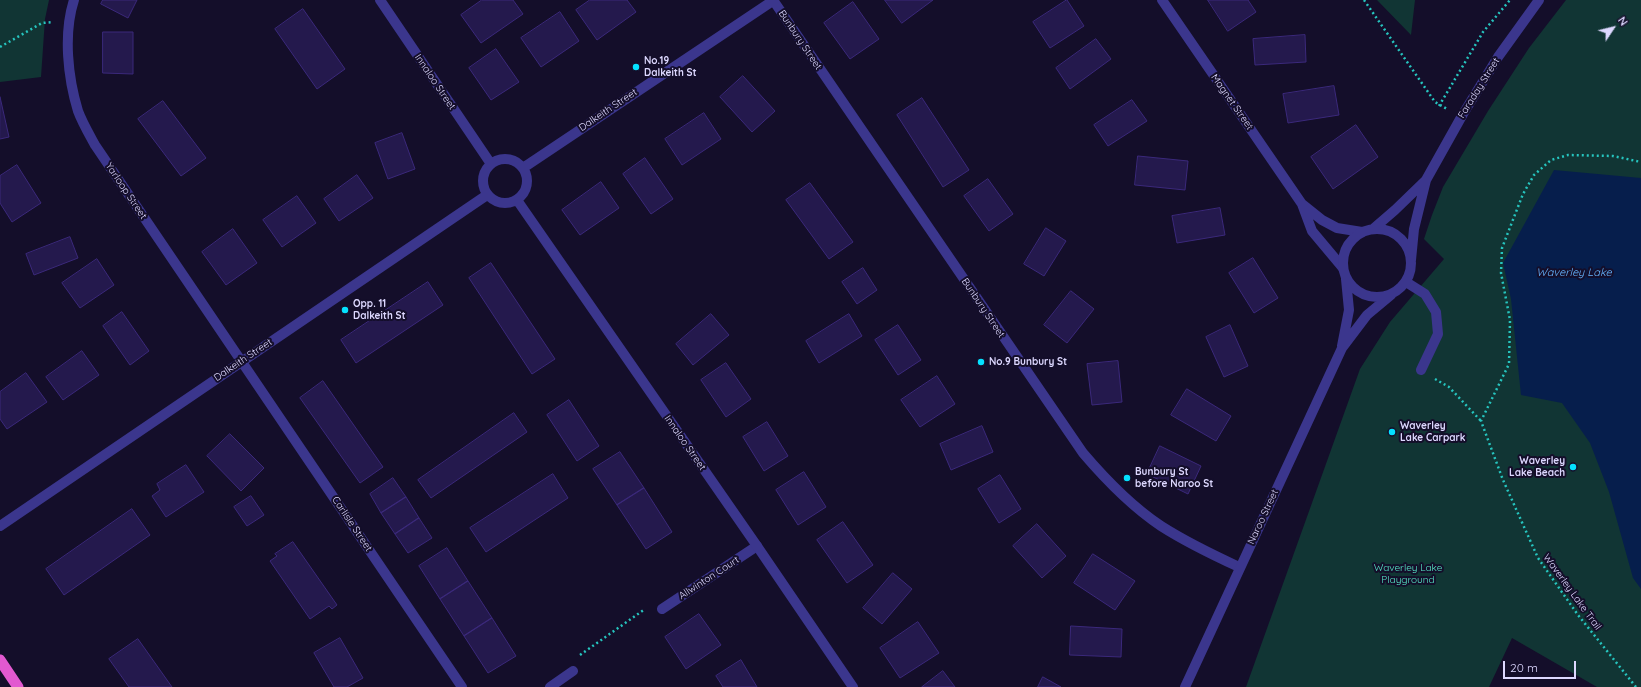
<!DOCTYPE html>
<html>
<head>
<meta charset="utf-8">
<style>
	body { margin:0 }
	#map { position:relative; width:1641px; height:687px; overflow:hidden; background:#140e2a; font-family:Quicksand,sans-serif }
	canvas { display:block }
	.north { position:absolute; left:1593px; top:8px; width:40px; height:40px; -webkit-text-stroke:3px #140e2a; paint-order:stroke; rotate:55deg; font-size:11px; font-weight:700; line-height:16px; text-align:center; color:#ddd8ff }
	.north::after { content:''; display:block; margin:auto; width:14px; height:18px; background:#ddd8ff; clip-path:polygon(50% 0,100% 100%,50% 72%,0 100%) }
	.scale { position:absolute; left:1503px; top:661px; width:73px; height:18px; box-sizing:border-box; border:2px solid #ddd8ff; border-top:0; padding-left:5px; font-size:12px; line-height:14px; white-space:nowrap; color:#ddd8ff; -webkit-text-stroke:3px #140e2a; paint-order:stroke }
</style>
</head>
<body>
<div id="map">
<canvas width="1641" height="687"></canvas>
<div class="north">N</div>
<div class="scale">20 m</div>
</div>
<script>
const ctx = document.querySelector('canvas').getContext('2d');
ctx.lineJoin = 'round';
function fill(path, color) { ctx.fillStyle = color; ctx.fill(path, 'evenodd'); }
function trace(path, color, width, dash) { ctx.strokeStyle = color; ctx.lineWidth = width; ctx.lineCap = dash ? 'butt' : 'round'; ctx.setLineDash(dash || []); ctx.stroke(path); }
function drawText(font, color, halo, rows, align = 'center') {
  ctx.font = font + ' Quicksand,sans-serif'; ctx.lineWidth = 4; ctx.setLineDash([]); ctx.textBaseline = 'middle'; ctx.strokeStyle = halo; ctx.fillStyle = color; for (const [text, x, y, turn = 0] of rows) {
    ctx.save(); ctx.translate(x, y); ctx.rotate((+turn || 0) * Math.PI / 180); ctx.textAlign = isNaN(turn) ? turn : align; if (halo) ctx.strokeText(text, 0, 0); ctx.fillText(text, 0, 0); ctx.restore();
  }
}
fill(new Path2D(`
	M0 0H49L45 19 41 77 0 82Z
	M1377 0H1415L1411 35Z
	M1566 0H1641V687H1597L1512 638 1489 687H1246L1360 369 1390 322 1444 259 1424 239 1432 215 1443 187 1488 111 1529 48Z`), '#113534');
fill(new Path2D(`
	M1554 170 1641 178V589L1633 578 1609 492 1590 443 1562 403 1521 395 1511 299 1503 263Z`), '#061e4c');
const building = new Path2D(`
	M103 0H137L128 18 101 4Z
	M482 0H513L523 14 481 43 461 15Z
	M590 0H627L636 12 597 40 576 10Z
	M885 0H933L902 23Z
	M1067 0 1084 26 1050 48 1033 22Z
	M1208 0H1248L1256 12 1228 31Z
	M853 2 879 39 850 59 824 23Z
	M303 9 345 69 317 89 275 29Z
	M560 12 579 41 541 67 521 38Z
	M103 32H133V74L103 73Z
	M1305 35 1306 62 1255 65 1253 39Z
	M1096 39 1111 59 1070 89 1056 68Z
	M496 49 519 82 491 100 469 68Z
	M743 76 775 111 752 132 720 97Z
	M1334 86 1339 115 1288 123 1283 94Z
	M0 97 9 137 0 139Z
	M922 98 969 170 943 187 897 115Z
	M1132 100 1147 121 1108 146 1094 125Z
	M163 101 206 158 181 176 138 119Z
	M704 113 721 139 682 165 665 139Z
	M1356 125 1378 157 1333 189 1311 157Z
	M402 133 415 169 388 179 375 143Z
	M1138 156 1188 161 1185 190 1135 185Z
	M645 158 673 199 651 214 623 174Z
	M17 165 41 203 12 222 0 203V176Z
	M357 175 373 198 339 221 324 199Z
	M988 179 1013 214 989 231 964 196Z
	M601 182 619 208 580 235 562 210Z
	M810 183 853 242 829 259 786 200Z
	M297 196 316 223 282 247 263 220Z
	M1220 208 1225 235 1177 243 1172 216Z
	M1046 228 1066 241 1044 276 1024 264Z
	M233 229 257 263 226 285 202 252Z
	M70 237 78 258 34 275 26 254Z
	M1253 258 1278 298 1254 313 1229 273Z
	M97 259 114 285 80 308 62 283Z
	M491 263 555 359 532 374 469 278Z
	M863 268 877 290 857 304 842 282Z
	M428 282 443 305 356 363 341 340Z
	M1071 291 1094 309 1067 343 1044 325Z
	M122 312 149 351 130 365 103 326Z
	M711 314 729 335 693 365 676 344Z
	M849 314 862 336 819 363 806 341Z
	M898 325 921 360 898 375 875 340Z
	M1230 325 1248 366 1224 377 1206 337Z
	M82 351 99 375 63 400 46 377Z
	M1118 361 1122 402 1092 405 1087 364Z
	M726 363 751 399 726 417 701 380Z
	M26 373 47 402 7 429 0 419V392Z
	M937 376 955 404 920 427 901 400Z
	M323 381 383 467 360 483 300 398Z
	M1187 389 1231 416 1216 441 1171 415Z
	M569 400 599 446 577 461 547 415Z
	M514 413 527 432 431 498 418 480Z
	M767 422 788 456 764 471 743 437Z
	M982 426 993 452 951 470 940 444Z
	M230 434 264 468 241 491 207 456Z
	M1160 446 1201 466 1188 494 1147 474Z
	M620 452 644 488 617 505 593 469Z
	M186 465 204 492 166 517 152 496 160 490 157 484Z
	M804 472 826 507 798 525 776 490Z
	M553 474 568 498 486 552 470 528Z
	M1000 475 1021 509 999 523 978 489Z
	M393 478 406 497 381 513 370 494Z
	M644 488 672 532 646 549 617 505Z
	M251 496 264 515 247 526 234 507Z
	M406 497 419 518 395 534 381 513Z
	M132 509 150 535 64 595 46 569Z
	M419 518 432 538 408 553 395 534Z
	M843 522 873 565 847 583 817 540Z
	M1037 524 1066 556 1042 578 1013 546Z
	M293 542 337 605 332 609 329 606 310 619 270 561 277 556 275 554Z
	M447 548 468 581 440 599 419 566Z
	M1093 554 1135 581 1115 610 1074 583Z
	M893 573 912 589 882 624 863 608Z
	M468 581 492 618 464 636 440 599Z
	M699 614 721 645 686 669 665 637Z
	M492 618 516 656 488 673 464 636Z
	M918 622 939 653 900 678 880 648Z
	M1071 626 1122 629 1121 657 1070 655Z
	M340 638 363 678 347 687H334L314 653Z
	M138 639 172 687H129L109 659Z
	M741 660 757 687H723L716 676Z
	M943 671 955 687H922Z
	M1043 677 1061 687H1038Z`);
fill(building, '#24194d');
trace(building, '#3b297b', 1);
trace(new Path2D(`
	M1364 0 1435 102 1447 109
	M0 47 42 23 53 22
	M1439 106 1483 32 1510 0
	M1435 379 1449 387 1481 421
	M580 655 645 609
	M1636 687 1578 615 1538 558 1503 480 1481 421 1509 364 1510 320 1501 273 1502 248 1523 194 1534 175 1551 160 1568 155 1613 156 1641 162`), '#26c5bf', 2.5, [2, 3]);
trace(new Path2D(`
	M1406 282 1425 294 1436 312 1438 334 1421 370
	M662 609 757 546
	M550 687 573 671`), '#3b368d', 10);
trace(new Path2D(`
	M74 0C63 34 68 78 78 111 82 122 89 134 95 145L462 687
	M380 0 491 164
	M773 0 1083 453C1106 480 1131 506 1161 526 1186 542 1213 555 1239 567
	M1162 0 1302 204 1312 231 1343 268
	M483 181a22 22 0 1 1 44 0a22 22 0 1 1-44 0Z
	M523 168 774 0
	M517 200 757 546 853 687
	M1302 204 1322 220 1337 228 1362 232
	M0 526 487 195`), '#3b368d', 10);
trace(new Path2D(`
	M1343 263a34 34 0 1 1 68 0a34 34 0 1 1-68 0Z
	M1373 229 1395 210 1425 181
	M1411 260 1414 229 1426 180 1463 114 1498 57 1539 0
	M1342 346 1349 310 1346 279
	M1185 687 1342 348 1367 315 1391 295`), '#3b368d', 10);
trace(new Path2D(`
	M0 660 18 687`), '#e259d0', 11);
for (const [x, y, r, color] of [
	[636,67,4,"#04e1ff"],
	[345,310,4,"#04e1ff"],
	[981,362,4,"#04e1ff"],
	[1392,432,4,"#04e1ff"],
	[1573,467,4,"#04e1ff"],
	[1127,478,4,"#04e1ff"]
]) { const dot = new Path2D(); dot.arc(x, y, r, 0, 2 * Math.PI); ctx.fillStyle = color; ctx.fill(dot); trace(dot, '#140e2a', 1.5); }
drawText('10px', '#ddd8ff', '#140e2a', [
	["Bunbury Street",800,40,56],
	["Innaloo Street",435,82,56],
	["Faraday Street",1479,88,-58],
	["Magnet Street",1232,102,55],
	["Dalkeith Street",608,110,-34],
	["Yarloop Street",126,191,56],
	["Bunbury Street",983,308,56],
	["Dalkeith Street",243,360,-34],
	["Innaloo Street",685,443,55],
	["Naroo Street",1263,517,-65],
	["Carlisle Street",352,524,56],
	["Allwinton Court",709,578,-33],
	["Waverley Lake Trail",1572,592,54]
]);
drawText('bold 10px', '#ddd8ff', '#140e2a', [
	["No.19",644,61],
	["Dalkeith St",644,73],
	["Opp. 11",353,304],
	["Dalkeith St",353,316],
	["No.9 Bunbury St",989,362],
	["Waverley",1400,426],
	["Lake Carpark",1400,438],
	["Waverley",1565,461,"right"],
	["Lake Beach",1565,473,"right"],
	["Bunbury St",1135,472],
	["before Naroo St",1135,484]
], 'left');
drawText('10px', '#59eac9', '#140e2a', [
	["Waverley Lake",1408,568],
	["Playground",1408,580]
]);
drawText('italic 11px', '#66b5ff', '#140e2a', [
	["Waverley Lake",1574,273]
]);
</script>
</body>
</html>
